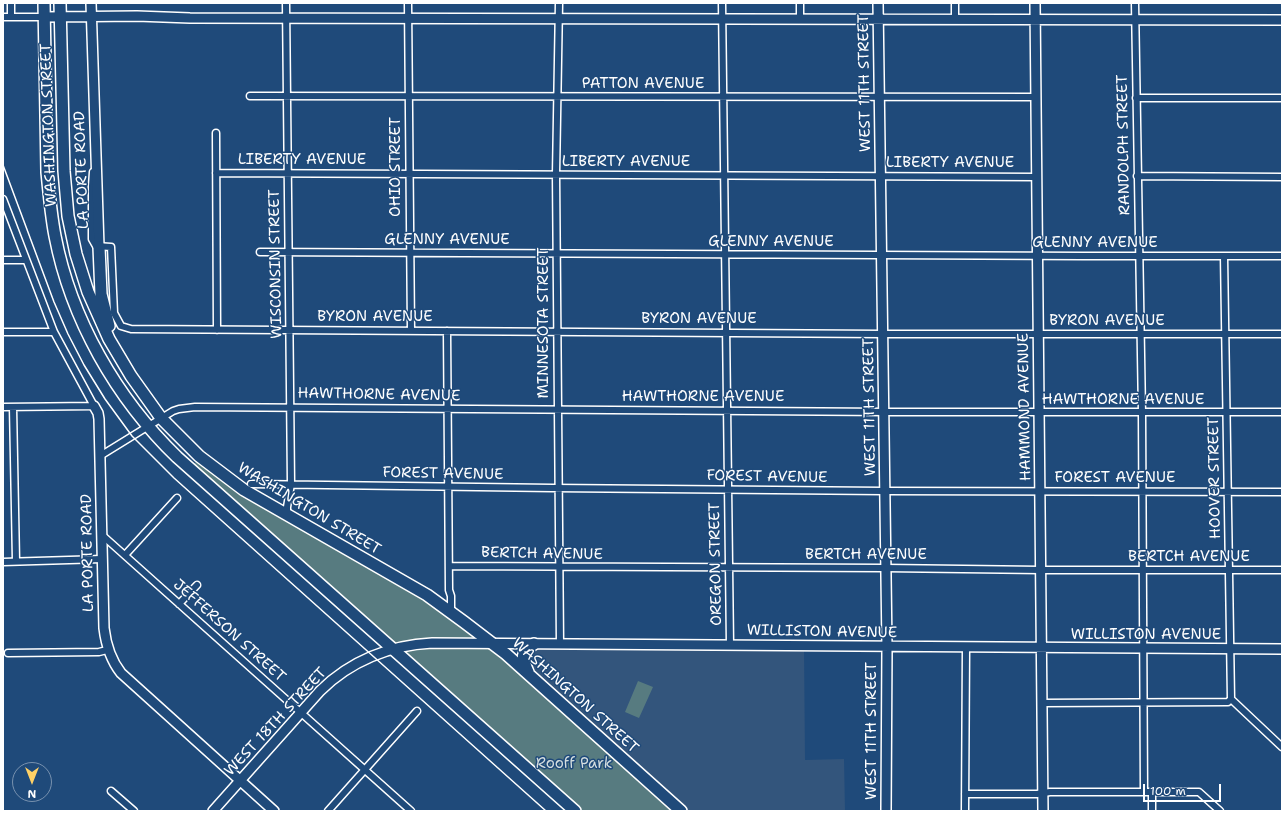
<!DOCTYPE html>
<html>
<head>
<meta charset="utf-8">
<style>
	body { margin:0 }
	#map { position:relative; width:1285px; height:814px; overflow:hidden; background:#1f4a7a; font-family:"Shantell Sans",sans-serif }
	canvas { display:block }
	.frame { position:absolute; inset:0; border:4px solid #fff; pointer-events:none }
	.north { position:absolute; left:12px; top:762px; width:40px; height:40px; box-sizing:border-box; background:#1f4a7a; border:1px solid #7992af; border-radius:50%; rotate:180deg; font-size:11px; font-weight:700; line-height:16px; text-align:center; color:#fff }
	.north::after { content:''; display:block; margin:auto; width:14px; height:18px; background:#ffd166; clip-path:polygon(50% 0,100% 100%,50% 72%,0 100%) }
	.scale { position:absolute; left:1143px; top:784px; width:78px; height:18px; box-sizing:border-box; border:2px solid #fff; border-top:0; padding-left:5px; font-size:12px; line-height:14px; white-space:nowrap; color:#fff; -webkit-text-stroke:3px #1f4a7a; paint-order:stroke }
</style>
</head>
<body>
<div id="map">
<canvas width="1285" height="814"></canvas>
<div class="frame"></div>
<div class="north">N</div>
<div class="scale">100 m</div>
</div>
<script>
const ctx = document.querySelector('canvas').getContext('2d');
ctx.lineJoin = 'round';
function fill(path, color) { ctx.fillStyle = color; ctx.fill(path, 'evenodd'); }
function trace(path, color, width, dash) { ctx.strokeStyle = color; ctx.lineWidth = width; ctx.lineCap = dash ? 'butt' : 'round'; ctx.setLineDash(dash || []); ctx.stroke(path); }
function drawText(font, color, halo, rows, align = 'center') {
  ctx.font = font + ' "Shantell Sans",sans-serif'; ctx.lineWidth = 3; ctx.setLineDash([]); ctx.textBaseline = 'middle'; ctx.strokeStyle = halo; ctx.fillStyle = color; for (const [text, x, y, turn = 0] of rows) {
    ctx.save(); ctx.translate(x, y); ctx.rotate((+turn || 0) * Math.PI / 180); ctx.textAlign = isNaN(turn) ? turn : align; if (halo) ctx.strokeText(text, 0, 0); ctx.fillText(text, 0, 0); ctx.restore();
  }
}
fill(new Path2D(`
	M534 644 804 646 805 760 844 759 845 811H681L529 674Z`), '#33557c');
fill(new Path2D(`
	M199 456 464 622 681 811H573L191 470Z
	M638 681 653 687 639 718 625 712Z`), '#577b80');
const street = new Path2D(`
	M11 3V17
	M286 3 291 484 287 507V515
	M408 3 411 331
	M559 3 556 174 560 644
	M722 3 730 645
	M800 3V19
	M955 3V19
	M1135 3 1142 413 1144 792
	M3 17H45
	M250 96 1036 97
	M1136 98H1282
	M216 133 217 330
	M93 172 92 186V239L96 246 111 247 114 313 121 326 131 329 883 334H1282
	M216 173 1037 177
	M1137 176 1282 177
	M3 199 54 332 94 406
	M260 252 1083 256H1282
	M1224 256 1231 699
	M3 260H26
	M447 331 449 590 451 596V612
	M3 332H54
	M3 407 94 406
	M13 407 16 561
	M100 456 173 411 179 409 195 407 889 412H1282
	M251 484 553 488 884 491 1282 492
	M102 535 411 811
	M125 555 177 498
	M3 562 102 559
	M449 566 885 568 1041 570H1282
	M179 604 197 585
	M8 653 99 652 107 650
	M1231 699 1282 747
	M1042 703 1228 702 1231 699
	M111 791 134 811
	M965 794H1037L1050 792H1199L1220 811
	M328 811 417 711
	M965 811 966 648
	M1152 811V792`);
const secondary = new Path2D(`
	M91 3 99 247
	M878 3 887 647 886 811
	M1035 3 1043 811
	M45 17 137 16 190 18 1282 20
	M94 406 98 413 99 419 104 628C106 645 110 659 121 673L274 811
	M213 811 320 691C350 661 390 645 432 643L1282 649`);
const highway = new Path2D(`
	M44 3 47 172C49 193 51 215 55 236 71 319 116 398 177 457L575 811
	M60 3 64 171 68 216 76 254 88 292 109 339 131 376 161 418 199 456 244 490 427 595 464 622 506 654 681 811
	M99 247 101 294 109 326
	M528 672C522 658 520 652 534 644`);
trace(street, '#fff', 9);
trace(secondary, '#fff', 12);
trace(highway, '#fff', 14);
trace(street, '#1f4a7a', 6);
trace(secondary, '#1f4a7a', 9);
trace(highway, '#1f4a7a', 11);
trace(new Path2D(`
	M3 165 54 302 68 334 84 365 105 399 132 436 174 478 546 811`), '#fff', 1.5);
drawText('15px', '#fff', '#1f4a7a', [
	["WEST 11TH STREET",865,83,-91],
	["PATTON AVENUE",643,84],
	["WASHINGTON STREET",49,125,-92],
	["RANDOLPH STREET",1124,145,-91],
	["LIBERTY AVENUE",302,160],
	["LIBERTY AVENUE",626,162],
	["LIBERTY AVENUE",950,163],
	["OHIO STREET",396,167,-90],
	["LA PORTE ROAD",82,170,-92],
	["GLENNY AVENUE",447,240],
	["GLENNY AVENUE",771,242],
	["GLENNY AVENUE",1095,243],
	["WISCONSIN STREET",276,264,-91],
	["BYRON AVENUE",375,317],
	["BYRON AVENUE",699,319],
	["BYRON AVENUE",1107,321],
	["MINNESOTA STREET",544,323,-90],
	["HAWTHORNE AVENUE",379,395,1],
	["HAWTHORNE AVENUE",703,397],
	["HAWTHORNE AVENUE",1123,400],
	["WEST 11TH STREET",870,407,-91],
	["HAMMOND AVENUE",1025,407,-91],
	["FOREST AVENUE",443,474,1],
	["FOREST AVENUE",767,477,1],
	["FOREST AVENUE",1115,478],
	["HOOVER STREET",1215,478,-91],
	["WASHINGTON STREET",309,509,31],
	["LA PORTE ROAD",88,553,-91],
	["BERTCH AVENUE",542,554,1],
	["BERTCH AVENUE",866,555],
	["BERTCH AVENUE",1189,557],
	["OREGON STREET",716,564,-91],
	["JEFFERSON STREET",229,631,42],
	["WILLISTON AVENUE",822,632,1],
	["WILLISTON AVENUE",1146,635],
	["WASHINGTON STREET",575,696,42],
	["WEST 18TH STREET",276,722,-47],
	["WEST 11TH STREET",872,731,-90]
]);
drawText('15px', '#d5dedf', '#1f4a7a', [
	["Rooff Park",574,764]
]);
</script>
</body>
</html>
